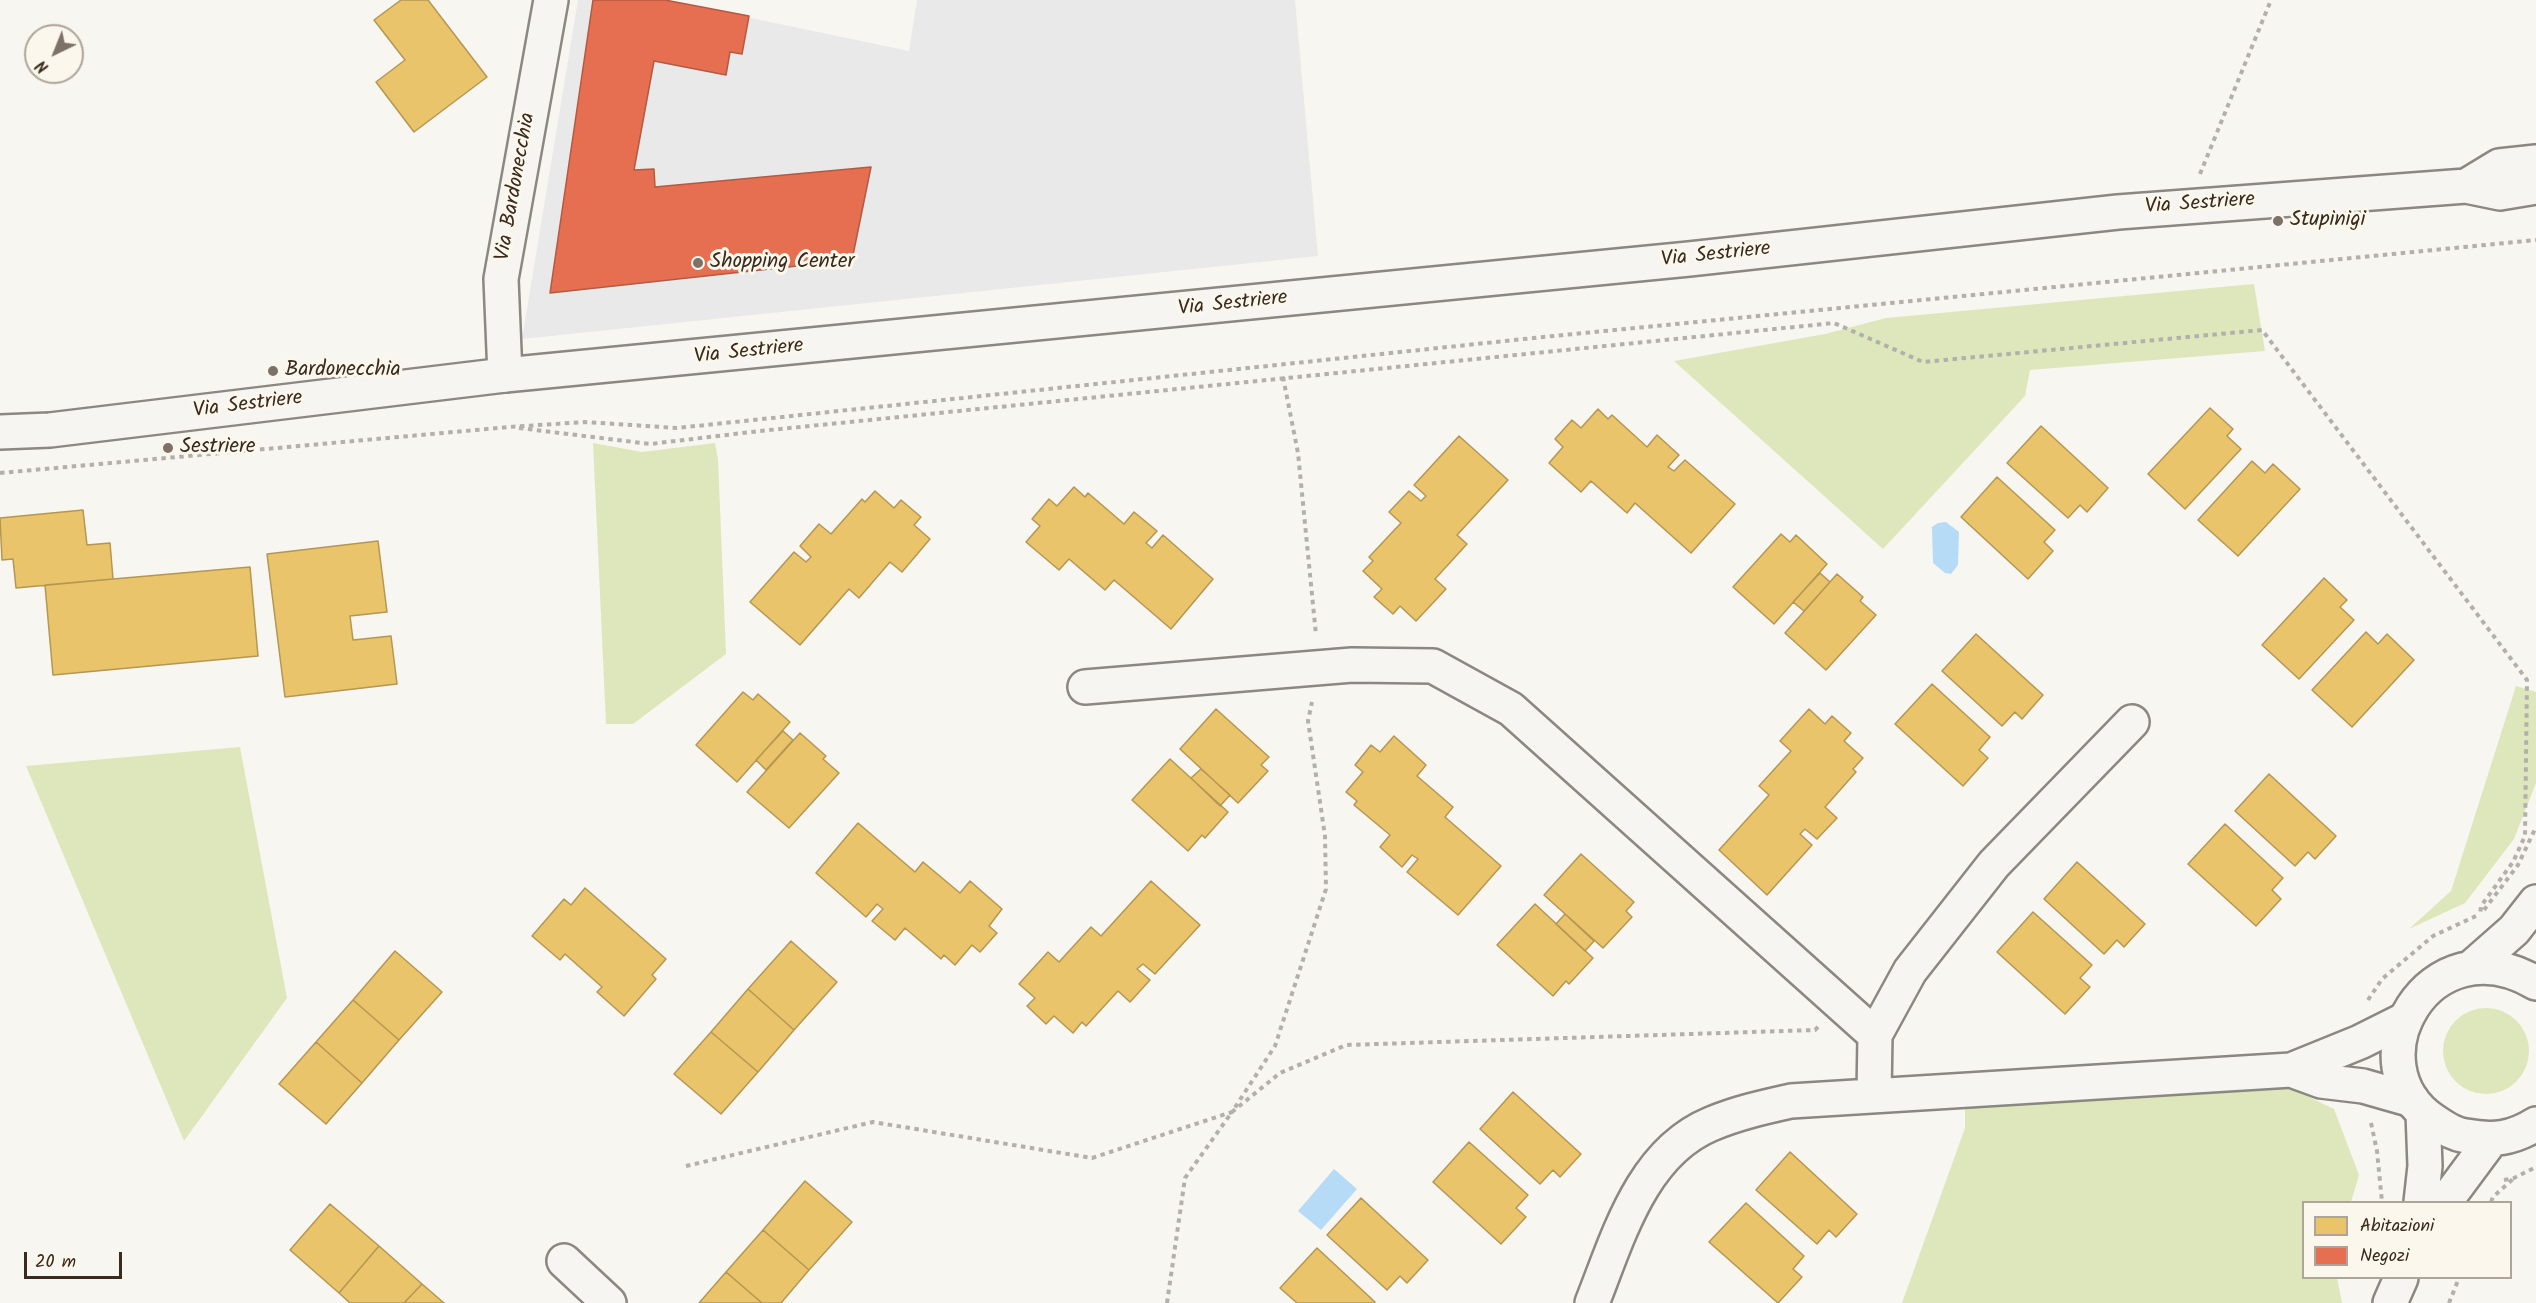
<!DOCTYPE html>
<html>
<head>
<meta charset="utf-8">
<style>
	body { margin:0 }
	#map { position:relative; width:2536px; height:1303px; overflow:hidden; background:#f8f6f0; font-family:Kalam,sans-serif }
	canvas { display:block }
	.legend { position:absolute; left:2302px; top:1201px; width:210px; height:78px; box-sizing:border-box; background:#fbf7ec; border:2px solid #aea59a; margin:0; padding:8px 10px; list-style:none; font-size:18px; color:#3b2a1e }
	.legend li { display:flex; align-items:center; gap:12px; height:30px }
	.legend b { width:30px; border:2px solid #aea59a }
	.north { position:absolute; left:24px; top:24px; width:60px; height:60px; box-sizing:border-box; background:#fbf7ec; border:2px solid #aea59a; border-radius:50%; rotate:223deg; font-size:16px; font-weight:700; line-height:24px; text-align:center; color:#3b2a1e }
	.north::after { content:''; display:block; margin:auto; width:21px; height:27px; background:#7d7168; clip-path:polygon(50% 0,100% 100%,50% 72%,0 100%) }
	.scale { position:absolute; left:24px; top:1252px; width:98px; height:27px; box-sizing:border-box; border:3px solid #3b2a1e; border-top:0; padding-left:8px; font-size:18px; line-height:21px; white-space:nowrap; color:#3b2a1e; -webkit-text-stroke:4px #fbf7ec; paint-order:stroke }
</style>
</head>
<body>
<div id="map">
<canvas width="2536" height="1303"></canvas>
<ul class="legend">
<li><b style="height:16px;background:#e9c46a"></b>Abitazioni</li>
<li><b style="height:16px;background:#e76f51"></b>Negozi</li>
</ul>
<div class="north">N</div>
<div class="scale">20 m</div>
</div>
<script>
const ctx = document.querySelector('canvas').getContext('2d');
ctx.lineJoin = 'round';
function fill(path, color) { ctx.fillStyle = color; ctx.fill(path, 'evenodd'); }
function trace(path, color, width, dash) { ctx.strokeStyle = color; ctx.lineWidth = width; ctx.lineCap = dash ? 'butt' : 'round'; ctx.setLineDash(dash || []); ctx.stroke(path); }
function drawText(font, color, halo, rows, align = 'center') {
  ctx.font = font + ' Kalam,sans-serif'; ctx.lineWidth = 6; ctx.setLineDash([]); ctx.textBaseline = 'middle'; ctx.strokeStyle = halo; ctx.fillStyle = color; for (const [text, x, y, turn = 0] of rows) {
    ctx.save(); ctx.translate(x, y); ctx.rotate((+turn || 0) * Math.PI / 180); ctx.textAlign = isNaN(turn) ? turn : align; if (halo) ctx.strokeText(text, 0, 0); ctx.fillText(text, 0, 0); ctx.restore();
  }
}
fill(new Path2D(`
	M578 0H665L909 51 917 0H1295L1318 256 522 339Z`), '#eae9e9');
fill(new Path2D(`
	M2254 284 2265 351 2030 370 2025 396 1883 549 1674 361 1825 334 1886 318Z
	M593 443 642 452 715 443 718 459 726 654 633 724H606Z
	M2516 686 2536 692V783L2514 839 2465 903 2409 929 2451 891Z
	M240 747 287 998 184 1141 26 766Z
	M2443 1051a43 43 0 1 1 86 0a43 43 0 1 1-86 0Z
	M2286 1086 2334 1109 2359 1175 2351 1202H2304V1278H2337L2342 1303H1902L1965 1128V1104Z`), '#dee7bb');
fill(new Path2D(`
	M1946 522 1959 532 1958 565 1951 574 1945 573 1933 563 1932 527 1938 523Z
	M1334 1169 1357 1189 1321 1230 1298 1211Z`), '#b6dbf6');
const homes = new Path2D(`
	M401 0H428L487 77 414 132 376 82 405 60 374 20Z
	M2210 408 2233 429 2227 436 2241 449 2185 509 2148 474Z
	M1598 409 1608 419 1612 415 1647 447 1657 435 1679 455 1668 467 1674 471 1685 460 1735 504 1691 553 1635 503 1627 513 1591 481 1581 492 1549 463 1563 447 1555 439 1572 420 1581 428Z
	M2041 426 2108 488 2087 512 2080 505 2068 518 2007 463Z
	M1459 436 1508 480 1457 535 1467 544 1435 579 1446 589 1416 621 1400 606 1393 614 1374 597 1382 589 1363 571 1373 561 1369 557 1401 523 1389 512 1409 491 1421 501 1426 496 1414 485Z
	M2252 461 2265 473 2273 464 2300 489 2238 556 2198 520Z
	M1997 477 2055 530 2044 542 2053 551 2028 579 1961 517Z
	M1074 487 1085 497 1088 493 1124 524 1134 512 1157 531 1146 543 1152 548 1163 535 1213 579 1171 629 1114 580 1105 590 1069 559 1059 570 1026 542 1040 526 1032 519 1049 499 1057 506Z
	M875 491 894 508 901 500 921 517 914 525 930 539 902 572 890 562 859 598 849 589 800 645 750 602 794 552 806 562 811 557 800 546 819 524 831 534 862 499 865 502Z
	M83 510 87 545 110 543 113 579 16 588 13 559 2 560 0 518Z
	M1781 534 1790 542 1796 535 1827 564 1774 624 1733 587Z
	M378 541 387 612 350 616 353 640 391 636 397 684 285 697 267 554Z
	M250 567 258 656 53 675 45 585Z
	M1820 573 1830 582 1804 611 1793 602Z
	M1837 574 1863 597 1860 601 1876 615 1826 670 1785 633Z
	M2324 578 2347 600 2340 607 2354 620 2299 679 2262 645Z
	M2366 632 2378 644 2387 634 2414 660 2352 727 2312 690Z
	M1976 634 2043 695 2022 719 2015 712 2002 726 1942 671Z
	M1932 684 1990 737 1979 750 1988 758 1963 786 1895 724Z
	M743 692 753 700 758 694 790 722 737 782 696 745Z
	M1216 709 1269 757 1261 765 1268 771 1238 803 1180 749Z
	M1809 709 1825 724 1832 716 1851 733 1844 741 1863 758 1853 769 1856 772 1825 807 1837 818 1817 839 1805 829 1800 834 1812 845 1767 895 1719 850 1769 795 1759 786 1791 751 1780 741Z
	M783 731 793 740 766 770 756 760Z
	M800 733 826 756 823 759 839 773 789 828 747 792Z
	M1394 736 1426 765 1417 776 1453 807 1445 817 1501 866 1458 915 1407 872 1418 859 1412 855 1402 867 1380 847 1390 835 1354 805 1357 801 1346 792 1363 772 1355 765 1371 745 1380 752Z
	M1170 759 1228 812 1205 838 1202 835 1188 851 1132 800Z
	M1201 769 1230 795 1220 806 1191 778Z
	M2269 774 2336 836 2315 859 2308 852 2295 866 2235 811Z
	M858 823 915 872 923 862 960 893 970 881 1002 909 989 926 997 933 980 952 972 945 955 965 944 955 941 959 905 928 895 940 872 921 883 909 877 904 866 917 816 873Z
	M2225 824 2283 878 2272 890 2281 899 2256 926 2188 864Z
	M1581 854 1634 902 1626 911 1632 917 1603 948 1544 895Z
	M2077 862 2145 924 2124 947 2117 940 2104 954 2044 899Z
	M1151 881 1200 925 1155 974 1143 964 1137 969 1150 980 1130 1002 1118 991 1086 1026 1082 1022 1073 1033 1054 1016 1046 1024 1027 1006 1035 998 1019 984 1048 952 1059 962 1091 927 1101 936Z
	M585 888 666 959 652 975 656 979 624 1016 597 992 602 987 565 954 560 960 532 936 564 899 571 905Z
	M1535 904 1593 958 1569 984 1566 981 1553 996 1497 945Z
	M2033 912 2092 965 2080 978 2090 987 2065 1014 1997 952Z
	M1565 914 1594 941 1585 951 1556 924Z
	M791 941 837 982 794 1030 748 989Z
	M395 951 442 992 399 1040 353 1000Z
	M748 989 794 1030 758 1072 711 1032Z
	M353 1000 399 1040 362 1083 316 1042Z
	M711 1032 758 1072 721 1114 674 1074Z
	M316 1042 362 1083 326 1124 279 1084Z
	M1513 1092 1581 1154 1560 1177 1553 1170 1540 1184 1480 1129Z
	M1469 1142 1528 1195 1516 1208 1526 1217 1501 1244 1433 1182Z
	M1790 1152 1857 1214 1836 1237 1829 1230 1817 1244 1756 1190Z
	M805 1181 852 1222 809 1270 763 1230Z
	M1361 1198 1428 1260 1407 1283 1400 1276 1387 1290 1327 1235Z
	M1746 1203 1804 1256 1793 1269 1802 1277 1778 1303 1709 1242Z
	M330 1204 379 1246 339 1293 290 1250Z
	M763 1230 809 1270 781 1303H762L726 1272Z
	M379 1246 422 1284 404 1303H350L339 1293Z
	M1317 1248 1375 1302 1374 1303H1297L1280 1288Z
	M726 1272 762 1303H699Z
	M422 1284 444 1303H404Z`);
fill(homes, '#e9c46a');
trace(homes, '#b59653', 1.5);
const shops = new Path2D(`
	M593 0H665L749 16 742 54 730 52 726 75 654 61 634 170 654 169 655 187 871 167 852 260 550 293Z`);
fill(shops, '#e76f51');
trace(shops, '#b35a42', 1.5);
const street = new Path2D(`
	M505 375 501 279 551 0
	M1085 687 1352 665 1433 666 1511 709 1875 1035 1874 1095
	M1875 1035 1910 971 1994 864 2132 722
	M2291 1070 2321 1081 2363 1086 2412 1100
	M564 1261 609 1303
	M1592 1303C1618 1238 1641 1153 1711 1124 1737 1113 1764 1107 1791 1101L2291 1070 2360 1042 2406 1019`);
const secondary = new Path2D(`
	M2466 186 2499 166 2536 162
	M0 432 50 430 505 375 1689 259 2118 212 2466 186 2500 193 2536 187
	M2472 967 2514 930 2536 902
	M2536 983C2428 920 2349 1064 2434 1121 2445 1128 2453 1134 2466 1136 2493 1141 2512 1139 2536 1124
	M2421 1202 2425 1166 2423 1113
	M2445 1202 2491 1140
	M2390 1303 2401 1278`);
trace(street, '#8b8781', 38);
trace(secondary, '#8b8781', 38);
trace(new Path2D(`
	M2200 174 2271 0
	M1283 377 1298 453 1316 635
	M519 428 650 444 760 431 1834 323 1923 362 2262 330 2527 680 2525 836 2513 862 2481 906 2480 915
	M0 473 509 427 585 422 677 428 1543 337 2536 240
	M2484 910 2518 865 2536 827
	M2368 1000 2382 979 2433 936 2476 916
	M2371 1123 2377 1151 2382 1202
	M686 1166 873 1122 1092 1158 1232 1112 1275 1046 1326 889 1325 836 1308 721 1312 702
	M2504 1180 2514 1178 2536 1167
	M2491 1202 2493 1197 2513 1179
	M1167 1303 1185 1178 1232 1112 1280 1073 1346 1045 1815 1030 1819 1026
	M2449 1303 2459 1278`), '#b3b0ac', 4, [4.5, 4.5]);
trace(street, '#f6f5f1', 33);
trace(secondary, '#f6f5f1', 33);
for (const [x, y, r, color] of [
	[2278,221,6,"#7d7168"],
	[698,263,6,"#7d7168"],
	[273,371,6,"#7d7168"],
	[168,448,6,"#7d7168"]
]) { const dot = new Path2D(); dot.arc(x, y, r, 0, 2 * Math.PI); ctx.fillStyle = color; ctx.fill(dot); trace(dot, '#fbf7ec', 2); }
drawText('21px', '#3b2a1e', '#fbf7ec', [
	["Via Bardonecchia",517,187,-80],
	["Via Sestriere",2200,205,-4],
	["Via Sestriere",1716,256,-6],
	["Via Sestriere",1233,305,-6],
	["Via Sestriere",749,353,-6],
	["Via Sestriere",248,406,-7]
]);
drawText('21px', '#3b2a1e', '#fbf7ec', [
	["Stupinigi",2290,221],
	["Shopping Center",710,263],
	["Bardonecchia",285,371],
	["Sestriere",180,448]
], 'left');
</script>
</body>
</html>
